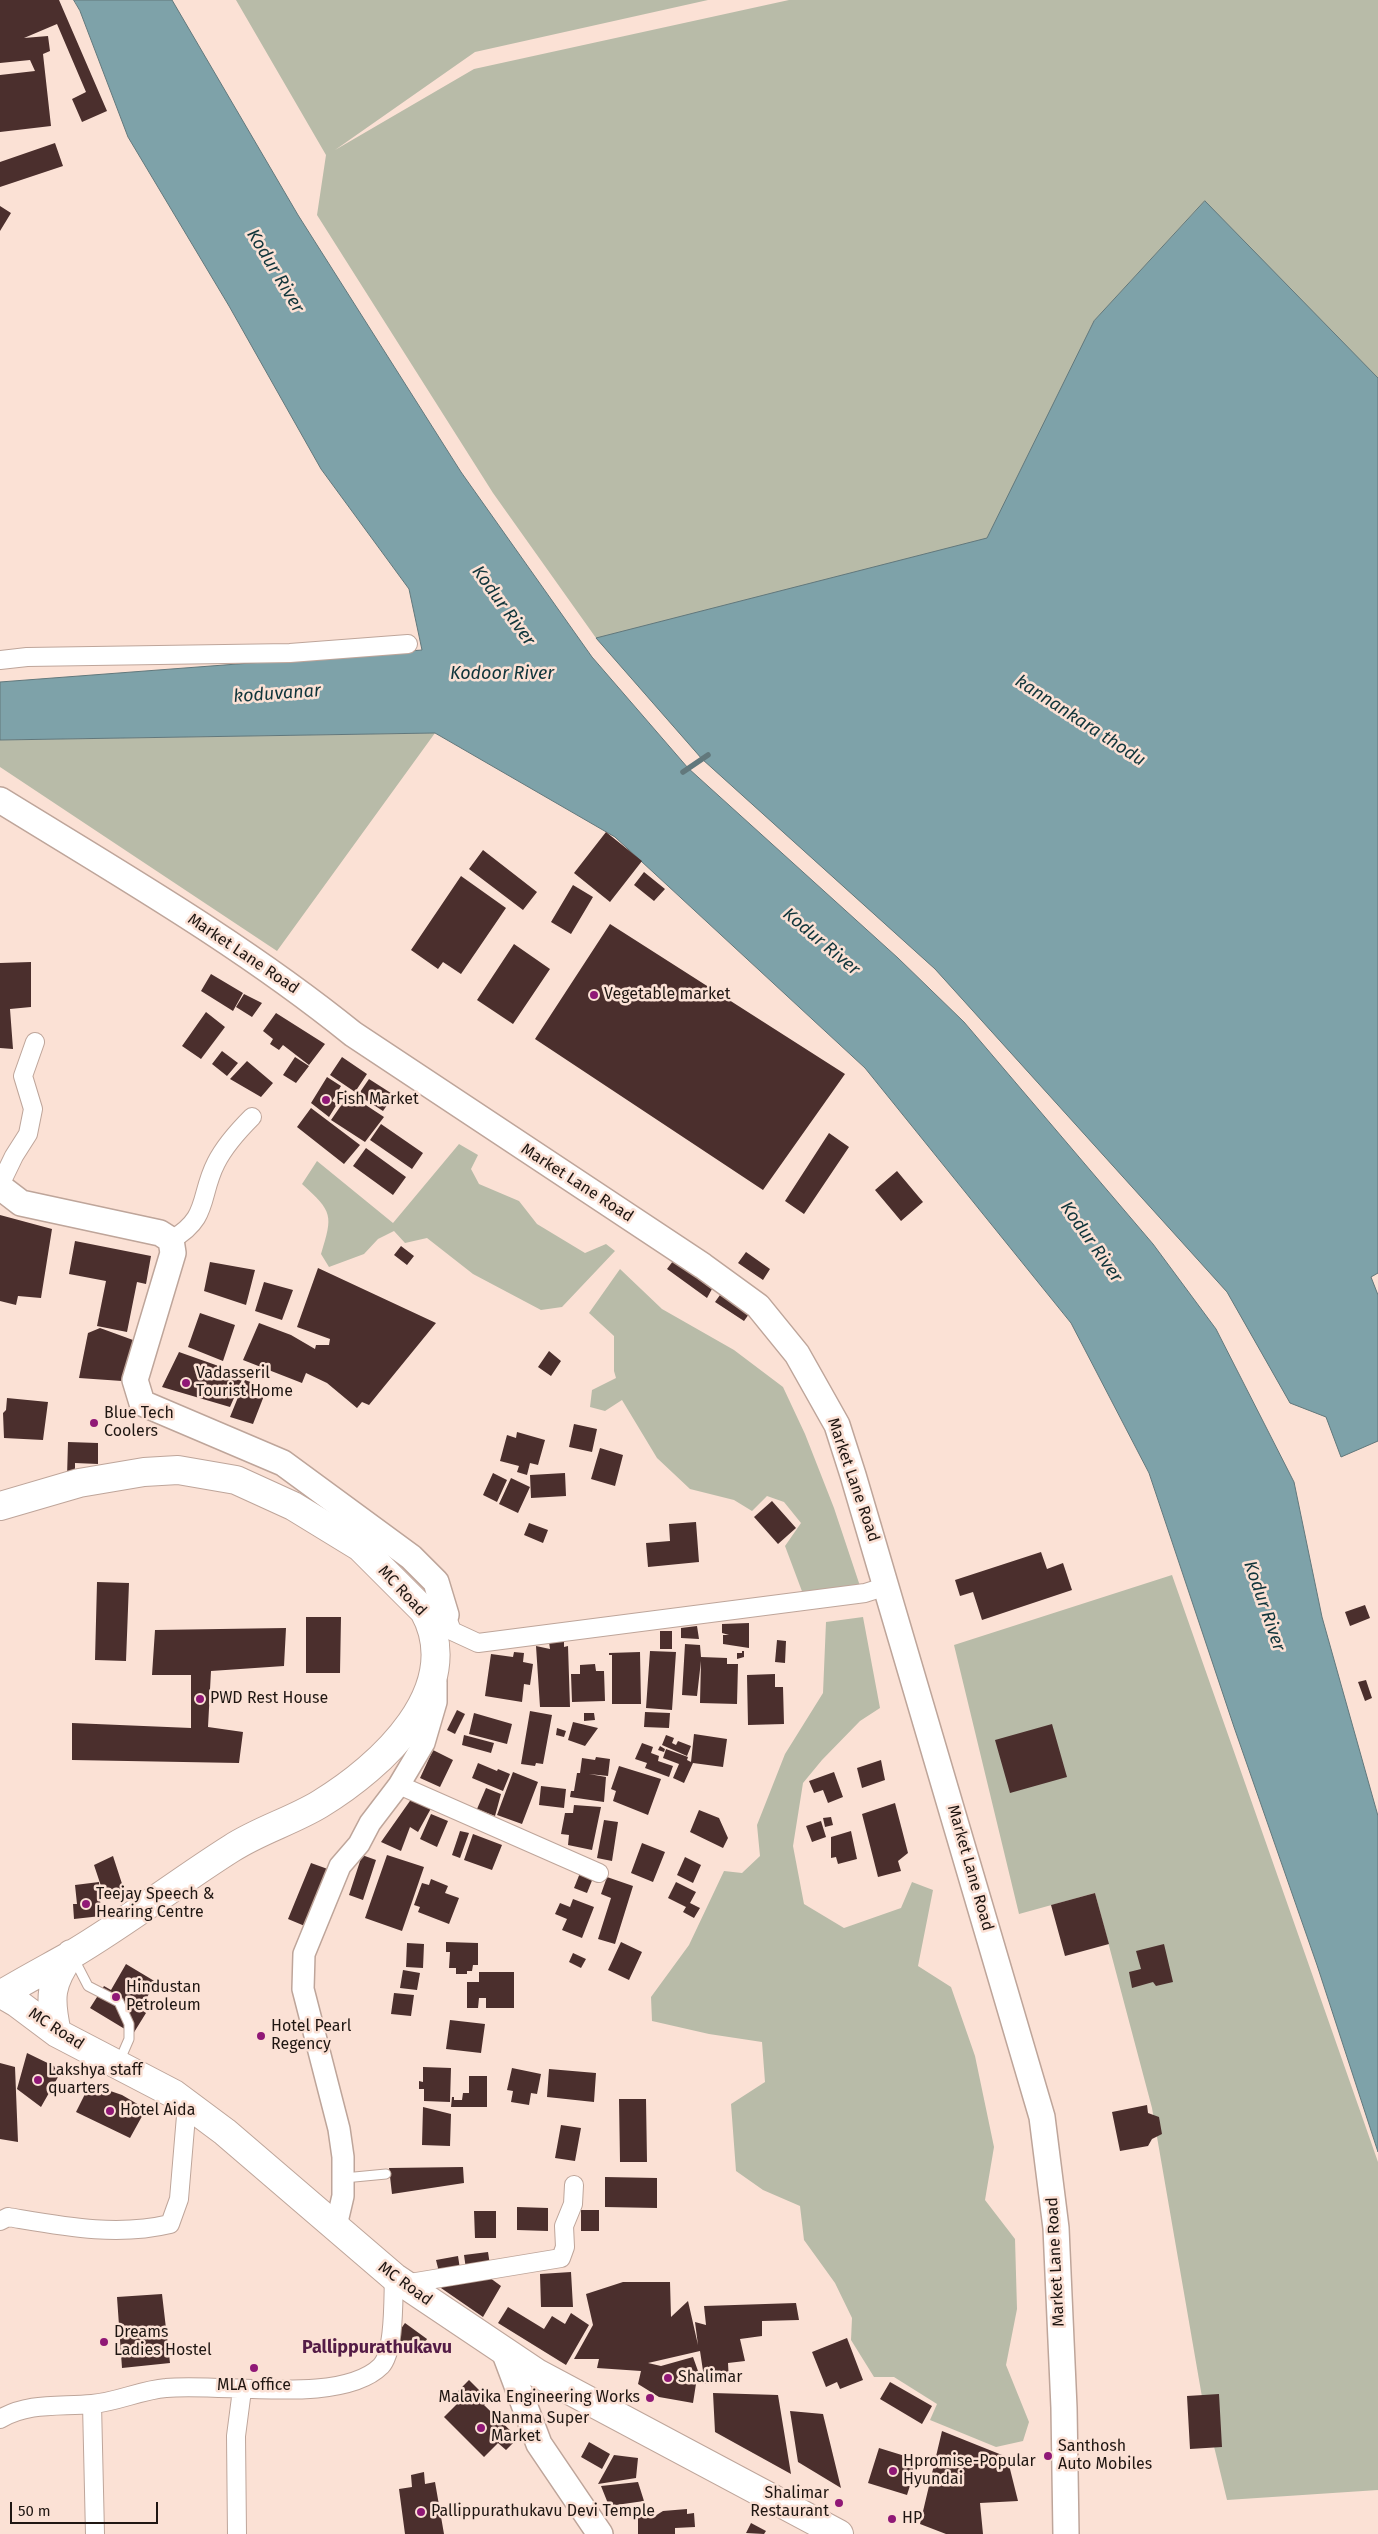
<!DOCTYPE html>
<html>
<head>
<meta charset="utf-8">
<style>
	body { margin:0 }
	#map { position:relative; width:1378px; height:2534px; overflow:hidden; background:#fbe1d5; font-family:"Fira Sans",sans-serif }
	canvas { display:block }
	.scale { position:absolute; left:10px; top:2502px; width:148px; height:22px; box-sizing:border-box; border:2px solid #1f1612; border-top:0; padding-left:6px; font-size:15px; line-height:18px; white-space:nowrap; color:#1f1612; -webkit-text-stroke:4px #fbe1d5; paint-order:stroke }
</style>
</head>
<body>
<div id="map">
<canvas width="1378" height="2534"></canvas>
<div class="scale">50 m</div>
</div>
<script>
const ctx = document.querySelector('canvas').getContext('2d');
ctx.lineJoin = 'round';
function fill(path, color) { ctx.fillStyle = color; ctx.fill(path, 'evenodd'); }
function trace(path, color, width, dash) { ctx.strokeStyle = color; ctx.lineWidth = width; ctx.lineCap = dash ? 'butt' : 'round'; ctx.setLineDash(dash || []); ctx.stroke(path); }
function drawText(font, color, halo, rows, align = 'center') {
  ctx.font = font + ' "Fira Sans",sans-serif'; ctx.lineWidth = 5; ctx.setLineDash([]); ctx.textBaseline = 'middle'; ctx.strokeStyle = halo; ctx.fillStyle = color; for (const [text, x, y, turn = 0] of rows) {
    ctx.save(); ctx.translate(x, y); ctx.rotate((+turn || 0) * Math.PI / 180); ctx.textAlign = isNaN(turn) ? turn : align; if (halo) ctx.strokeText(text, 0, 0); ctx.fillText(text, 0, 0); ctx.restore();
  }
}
fill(new Path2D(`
	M236 0H708L475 52 335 150 474 69 789 0H1378V1273L1371 1277 1378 1295V1441L1341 1457 1326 1417 1290 1403 1227 1292 935 969 702 759 596 638 493 493 317 215 326 155Z
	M435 733 277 951 0 767V740Z
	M459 1144 478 1155 471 1169 479 1184 519 1201 537 1224 585 1253 606 1244 615 1251 562 1307 541 1310 473 1274 427 1238 405 1243 394 1231 378 1239 364 1254 329 1267 321 1254C333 1215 333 1212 302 1184L317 1161 393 1223Z
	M620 1269 662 1309 734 1350 783 1387 805 1434 834 1508 860 1586 803 1594 785 1546 801 1523 784 1502 767 1496 752 1511 734 1500 690 1489 657 1458 622 1400 605 1411 590 1407 592 1390 616 1378 614 1371V1336L589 1313Z
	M1172 1575 1378 2162V2490L1227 2500 1202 2397 1152 2108 1095 1893 1019 1914 954 1645Z
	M863 1617 880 1708 860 1721 822 1760 803 1783 793 1846 804 1904 844 1928 901 1908 912 1882 933 1890 918 1966 951 1987 975 2056 994 2147 985 2200 1015 2239 1017 2309 1006 2365 1029 2422 1023 2441 996 2447 930 2420 937 2404 894 2377H874L851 2340 852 2318 835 2283 804 2240 800 2206 763 2190 736 2171 731 2104 765 2082 762 2042 709 2034 652 2021 651 1997 689 1945 724 1871 742 1873 760 1856 757 1825 785 1754 823 1693 826 1622Z`), '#b8bba8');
const water = new Path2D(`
	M74 0H172L298 215 461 472 592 657 688 768 898 958 964 1022 1153 1244 1216 1329 1294 1482 1322 1617 1378 1816V2152L1317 1965 1234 1727 1149 1473 1071 1323 865 1068 615 837 435 733 0 740V682L422 650 409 589 321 469 229 306 128 137 80 11Z
	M1205 201 1378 378V1273L1371 1277 1378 1295V1441L1341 1457 1326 1417 1290 1403 1227 1292 935 969 702 759 596 638 987 538 1094 321Z`);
fill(water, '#7ea2a9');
trace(water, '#62787c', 1);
trace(new Path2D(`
	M683 772 708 755`), '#62787c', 5.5);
fill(new Path2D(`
	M0 0H59L107 111 82 122 72 99 86 92 57 24 24 38 48 36 50 51 43 54 51 126 0 132V75L35 71 30 60 0 63Z
	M55 143 63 166 0 187V162Z
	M0 206 11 213 0 231Z
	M606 832 642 861 610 902 574 873Z
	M483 850 537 892 523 910 469 869Z
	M644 872 665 889 654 901 634 885Z
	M461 876 506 908 461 974 443 962 438 969 411 950Z
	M573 885 593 897 571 934 551 922Z
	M610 924 845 1074 763 1190 535 1039Z
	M514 944 550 969 513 1024 477 1000Z
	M31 962V1007L10 1009 13 1049 0 1048V963Z
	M211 974 243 993 233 1011 201 991Z
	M244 994 262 1003 252 1017 236 1007Z
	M206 1012 225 1027 201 1059 182 1046Z
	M276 1013 325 1044 309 1065 283 1045 279 1050 270 1044 273 1039 263 1031Z
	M222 1051 238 1063 227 1076 212 1064Z
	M295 1057 309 1066 296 1083 283 1075Z
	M342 1057 367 1074 355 1092 330 1075Z
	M247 1061 273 1083 261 1097 230 1079Z
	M327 1077 341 1086 332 1101 337 1104 329 1117 311 1103Z
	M369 1079 394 1095 383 1111 358 1095Z
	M349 1094 384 1117 365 1142 331 1120Z
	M311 1108 360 1145 344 1164 297 1127Z
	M381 1124 423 1153 412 1169 370 1140Z
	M829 1133 849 1147 804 1214 785 1201Z
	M366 1148 406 1177 393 1195 353 1166Z
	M897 1171 923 1202 901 1221 875 1190Z
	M0 1215 52 1229 41 1298 18 1296 16 1305 0 1301Z
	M75 1241 151 1256 146 1284 137 1282 127 1332 97 1326 106 1281 69 1274Z
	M401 1246 414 1256 407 1265 394 1255Z
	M746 1252 770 1269 763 1280 738 1263Z
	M673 1261 712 1289 707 1298 667 1269Z
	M210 1262 255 1270 246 1305 204 1291Z
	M318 1268 436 1323 369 1405 362 1402 357 1408 327 1383 306 1373 302 1383 243 1360 259 1323 291 1335 315 1349 316 1345H329L330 1339 297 1327Z
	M264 1282 293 1290 282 1320 255 1311Z
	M720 1295 749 1314 744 1321 715 1302Z
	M200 1313 235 1325 223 1361 188 1347Z
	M100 1328 133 1340 122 1381 79 1378 88 1333Z
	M549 1351 561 1361 551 1376 538 1367Z
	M179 1352 244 1375 230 1407 162 1387Z
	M245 1380 267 1388 253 1424 230 1417Z
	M7 1398 48 1402 43 1440 4 1438 3 1413 6 1410Z
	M574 1424 597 1429 592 1452 569 1447Z
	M517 1432 545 1440 538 1465 530 1463 527 1475 517 1472 519 1466 500 1461 507 1435 516 1438Z
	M68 1442 98 1443V1464L75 1463V1477H67Z
	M600 1448 623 1455 615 1486 591 1479Z
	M493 1473 507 1480 497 1502 483 1495Z
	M565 1473 566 1496 531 1498 530 1475Z
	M511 1478 530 1487 518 1513 499 1504Z
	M772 1501 796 1528 778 1544 754 1517Z
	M696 1522 699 1562 648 1567 646 1543 670 1541 669 1524Z
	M529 1523 548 1530 543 1543 524 1535Z
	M1041 1552 1047 1569 1063 1563 1072 1590 982 1620 973 1592 960 1596 955 1580Z
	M97 1582 129 1583 126 1661 95 1660Z
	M1365 1605 1370 1618 1350 1626 1345 1612Z
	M306 1617H341L340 1673H306Z
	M749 1623V1648L723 1644V1635H729L722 1633V1624Z
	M697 1626 699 1639 681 1638V1628Z
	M286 1628 284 1666 211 1671 208 1727 243 1732 239 1763 72 1760V1723L191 1728V1675H152L155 1630Z
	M660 1631H672V1649H660Z
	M777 1640 786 1641 785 1663 775 1662Z
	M564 1641V1647L568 1646 570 1707H540L536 1646 550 1649 549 1642Z
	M685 1644 700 1645 701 1657 727 1658V1664H738L737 1704 700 1703 701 1661 697 1696 682 1695Z
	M650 1651 676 1652 672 1710 646 1708Z
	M742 1651H744V1657L737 1659V1653H742Z
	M514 1652 524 1653 523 1662 533 1664 530 1685 524 1684 522 1702 485 1696 491 1654 513 1657Z
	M640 1652 641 1704H612V1655H609V1653Z
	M595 1664 596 1671H604L605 1701 572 1702 571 1674H580V1665Z
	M775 1674V1687H783L784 1724 748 1725 747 1675Z
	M1366 1680 1372 1698 1365 1701 1358 1682Z
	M457 1710 465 1714 455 1734 447 1730Z
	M530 1711 552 1715 543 1764 536 1763 535 1766 521 1764Z
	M645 1712 670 1713 669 1728 644 1727Z
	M474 1713 512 1724 507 1744 469 1734Z
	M584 1713H594L595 1720 584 1721Z
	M573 1722 598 1728 585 1746 568 1740Z
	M1052 1724 1067 1777 1010 1793 995 1740Z
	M557 1728 566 1731 564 1737 556 1735Z
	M694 1734 727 1739 723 1767 693 1763 684 1783 673 1778 679 1764 663 1758 666 1749 688 1757 687 1760 691 1762Z
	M464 1735 494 1743 491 1753 462 1745Z
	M666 1735 674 1738 672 1743 676 1745 678 1741 691 1746 687 1756 662 1745Z
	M642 1743 653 1747 651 1753 659 1756 658 1761 673 1766 669 1777 645 1768 647 1763 635 1759Z
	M660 1746 665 1749 664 1752 658 1750Z
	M433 1750 453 1760 440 1787 420 1778Z
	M596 1757 610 1759 608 1776 589 1774 606 1777 604 1802 570 1797 571 1791H574L577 1773H580L582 1758 595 1760Z
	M881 1760 885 1780 862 1788 857 1768Z
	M478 1763 497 1771 498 1769 510 1774 503 1791 472 1778Z
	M619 1766 661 1779 648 1815 613 1801 616 1791 611 1789Z
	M513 1772 538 1782 522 1824 497 1815Z
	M834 1772 843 1797 828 1803 823 1790 814 1793 809 1781Z
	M541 1786 566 1789 564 1808 539 1805Z
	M486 1788 501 1794 495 1816 477 1809Z
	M412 1798 434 1803 418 1832 410 1827 401 1851 381 1842Z
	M895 1803 908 1853 898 1861 901 1871 878 1877 862 1814Z
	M574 1805 601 1807 592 1850 568 1845 569 1835 561 1834 565 1813H573Z
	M699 1810 719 1818 728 1838 723 1848 690 1832Z
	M431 1814 448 1821 437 1847 420 1839Z
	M831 1817 833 1825 825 1827 823 1818Z
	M604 1820 618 1822 612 1861 597 1858Z
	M821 1821 826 1837 812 1842 806 1826Z
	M460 1831 469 1833 460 1858 452 1855Z
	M851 1831 857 1859 838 1864 836 1857 831 1858V1837Z
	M473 1834 502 1845 492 1870 464 1860Z
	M642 1843 665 1852 653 1882 631 1873Z
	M362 1855 376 1860 363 1900 349 1895Z
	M387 1855 424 1867 402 1931 365 1918Z
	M113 1856 125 1893 106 1901 94 1865Z
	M685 1857 701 1865 693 1883 677 1875Z
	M311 1863 336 1872 312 1929 288 1919Z
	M580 1873 593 1878 587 1893 574 1888Z
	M607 1877 633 1886 615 1944 598 1939 611 1898 601 1894Z
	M431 1879 448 1886 445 1893 459 1898 449 1924 418 1912 420 1907 414 1905 422 1883 429 1885Z
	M99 1882 101 1916 74 1919 73 1904H77L75 1885Z
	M676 1882 696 1892 690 1903 700 1908 694 1918 683 1912 686 1907 668 1898Z
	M1095 1893 1109 1944 1065 1956 1051 1905Z
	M573 1899 594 1907 582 1938 562 1930 567 1919 555 1914 560 1903 570 1907Z
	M446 1942 478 1943V1965H473L472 1971H467V1974H456V1968H449L450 1952H446Z
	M621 1942 642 1952 629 1980 608 1970Z
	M407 1943 424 1944 423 1968 406 1967Z
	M1164 1944 1173 1982 1156 1986 1153 1982 1132 1988 1129 1972 1141 1969 1136 1951Z
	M573 1953 586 1959 581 1968 569 1962Z
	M126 1964 156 1982 140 2009 146 2013 133 2034 90 2008 104 1986 111 1990Z
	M403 1970 420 1973 417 1990 400 1988Z
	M479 1972H514V2008H486V1998H479L478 2008H467V1982H479Z
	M394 1993 414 1995 411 2016 391 2014Z
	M450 2020 485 2024 481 2053 446 2049Z
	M27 2053 62 2070 41 2107 17 2089Z
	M0 2063 15 2067 18 2142 0 2139Z
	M423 2067 451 2068 450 2102 424 2101V2089H419V2081L423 2082Z
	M512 2068 541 2074 537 2094 531 2093 529 2105 511 2102 513 2091 507 2090Z
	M549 2069 596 2073 594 2102 547 2097Z
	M469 2076H487V2107H451L452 2097H454V2100H462L463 2093H469Z
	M90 2084 122 2095 146 2109 130 2138 76 2112Z
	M619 2099H646L647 2162H620Z
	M1147 2105 1148 2113 1159 2117 1162 2134 1152 2139 1148 2146 1120 2151 1112 2112Z
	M423 2107 451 2114 450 2146 422 2145Z
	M561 2125 581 2128 575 2161 555 2158Z
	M463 2167 464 2183 392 2194 389 2168Z
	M605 2177 657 2178V2208L605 2207Z
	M517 2207 548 2208V2231L517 2230Z
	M581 2210H599V2231H581Z
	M474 2211H496V2238H475Z
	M488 2252 490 2265 466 2269 464 2255Z
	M458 2256 460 2269 439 2272 436 2260Z
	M482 2272 501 2286 483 2317 441 2288 448 2278Z
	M571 2272 573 2307H541L540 2274Z
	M623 2282H670L671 2317 688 2301 698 2345 695 2322 706 2325 704 2306 796 2303 799 2320 762 2321V2336L740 2339 745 2361 728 2363 729 2382 705 2384 700 2351 648 2363 661 2366 693 2357 698 2371 693 2403 659 2397 638 2384 641 2371 597 2368 599 2359H574L593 2325 586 2294Z
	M162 2294 170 2363 122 2368 117 2297Z
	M508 2307 544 2329 552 2316 565 2324 571 2313 589 2325 566 2365 498 2323Z
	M405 2323 427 2339 418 2354 395 2337Z
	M847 2338 863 2380 840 2389 837 2382 826 2387 812 2352Z
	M469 2380 489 2400 484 2405 518 2438 506 2450 498 2443 484 2457 444 2417 460 2401 454 2395Z
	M890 2382 932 2406 922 2424 880 2399Z
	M713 2393 778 2395 791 2474 715 2432Z
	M1219 2394 1222 2447 1190 2449 1187 2396Z
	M790 2411 823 2414 841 2488 798 2462Z
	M942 2431 1007 2457 1018 2501 980 2503 983 2534H946L920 2524Z
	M589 2442 610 2454 602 2469 581 2457Z
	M879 2448 918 2460 907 2495 868 2483Z
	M614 2455 638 2458 636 2478 598 2484Z
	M424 2472 425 2484 435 2482 444 2534H405L399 2489 412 2487 411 2475Z
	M638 2482 644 2501 609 2506 601 2486Z
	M687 2509V2514L694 2513 695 2527 675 2528V2534H638V2517L655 2516 663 2511Z
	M751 2523 766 2531 764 2534 746 2533Z`), '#4b2f2d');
const service = new Path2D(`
	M73 1957 88 1986 119 2002 129 2024V2039L119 2062
	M344 2178 386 2174`);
const minor = new Path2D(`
	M0 660 27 657 290 653 408 644
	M0 1185 14 1156 28 1134 33 1109 23 1076 35 1042
	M171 1240C210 1218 199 1196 216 1163 225 1145 239 1130 252 1117
	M446 1615 452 1631 478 1643 865 1593 887 1586
	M399 1785 599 1873
	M0 2221 8 2217C62 2226 116 2237 170 2224L179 2199 187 2104
	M404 2284 561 2258 565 2247 564 2226 573 2204 574 2185
	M92 2404 95 2534
	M0 2419C29 2402 60 2407 92 2404 117 2402 141 2390 166 2388 220 2382 341 2406 381 2366 395 2351 393 2298 394 2277
	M237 2534 236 2436 242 2390`);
const tertiary = new Path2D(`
	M336 2226 343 2196V2157L339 2129 303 1989 304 1954 340 1866 359 1844 370 1823 399 1785 424 1743 436 1702V1682`);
const secondary = new Path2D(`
	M0 800C120 874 243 945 353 1034L703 1266 758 1306 797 1354 837 1425 853 1475 1042 2117 1056 2228 1064 2408 1066 2534
	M0 1187 21 1203 160 1233 171 1240 173 1253 135 1380 142 1403 283 1463 411 1557 436 1582 446 1615 430 1621
	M504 2351 539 2444 600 2534`);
const trunk = new Path2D(`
	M0 1506 79 1483 144 1472 178 1470 236 1480 293 1506 360 1547 424 1611C467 1689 381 1767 320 1804 292 1821 260 1830 232 1848 178 1882 127 1922 71 1955 48 1968 25 1980 2 1994
	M0 1993 17 2003 57 2033 174 2094 225 2132 394 2277 537 2373 839 2534
	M57 2033C49 1997 50 1984 71 1954`);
trace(service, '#bea59a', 11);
trace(minor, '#bea59a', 20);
trace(tertiary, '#bea59a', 24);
trace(secondary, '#bea59a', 28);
trace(trunk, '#bea59a', 30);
trace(service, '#fff', 9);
trace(minor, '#fff', 18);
trace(tertiary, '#fff', 21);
trace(secondary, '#fff', 25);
trace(trunk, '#fff', 28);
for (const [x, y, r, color] of [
	[594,995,5,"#901876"],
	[326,1100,5,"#901876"],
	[186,1383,5,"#901876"],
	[94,1423,5,"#901876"],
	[200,1699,5,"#901876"],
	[86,1904,5,"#901876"],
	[116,1997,5,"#901876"],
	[261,2036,5,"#901876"],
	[38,2080,5,"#901876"],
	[110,2111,5,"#901876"],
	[104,2342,5,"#901876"],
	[254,2368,5,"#901876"],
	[668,2378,5,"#901876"],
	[650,2398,5,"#901876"],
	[481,2428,5,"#901876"],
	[1048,2456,5,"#901876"],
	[893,2471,5,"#901876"],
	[839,2503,5,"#901876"],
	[421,2512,5,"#901876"],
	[892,2519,5,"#901876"]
]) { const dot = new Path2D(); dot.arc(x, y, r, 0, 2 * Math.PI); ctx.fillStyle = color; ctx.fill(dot); trace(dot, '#fbe1d5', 2); }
drawText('16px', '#1f1612', '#fbe1d5', [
	["Market Lane Road",243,954,34],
	["Market Lane Road",577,1183,33],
	["Market Lane Road",853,1480,71],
	["MC Road",402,1591,47],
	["Market Lane Road",970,1868,74],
	["MC Road",56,2029,33],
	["Market Lane Road",1056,2262,-93],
	["MC Road",405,2284,36]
]);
drawText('16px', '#1f1612', '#fbe1d5', [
	["Vegetable market",604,995],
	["Fish Market",336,1100],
	["Vadasseril",196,1374],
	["Tourist Home",196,1392],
	["Blue Tech",104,1414],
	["Coolers",104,1432],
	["PWD Rest House",210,1699],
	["Teejay Speech &",96,1895],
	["Hearing Centre",96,1913],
	["Hindustan",126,1988],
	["Petroleum",126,2006],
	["Hotel Pearl",271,2027],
	["Regency",271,2045],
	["Lakshya staff",48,2071],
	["quarters",48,2089],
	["Hotel Aida",120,2111],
	["Dreams",114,2333],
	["Ladies Hostel",114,2351],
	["Shalimar",678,2378],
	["MLA office",254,2386,"center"],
	["Malavika Engineering Works",640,2398,"right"],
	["Nanma Super",491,2419],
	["Market",491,2437],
	["Santhosh",1058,2447],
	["Auto Mobiles",1058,2465],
	["Hpromise-Popular",903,2462],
	["Hyundai",903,2480],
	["Shalimar",829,2494,"right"],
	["Restaurant",829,2512,"right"],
	["Pallippurathukavu Devi Temple",431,2512],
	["HP",902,2519]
], 'left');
drawText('italic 18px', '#10353b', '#fbe1d5', [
	["Kodur River",275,271,59],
	["Kodur River",503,606,54],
	["Kodoor River",502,674],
	["koduvanar",277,694,-4],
	["kannankara thodu",1080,721,33],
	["Kodur River",821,942,40],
	["Kodur River",1091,1242,55],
	["Kodur River",1264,1606,71]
]);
drawText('bold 18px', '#541c46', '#fbe1d5', [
	["Pallippurathukavu",377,2348]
]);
</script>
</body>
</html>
